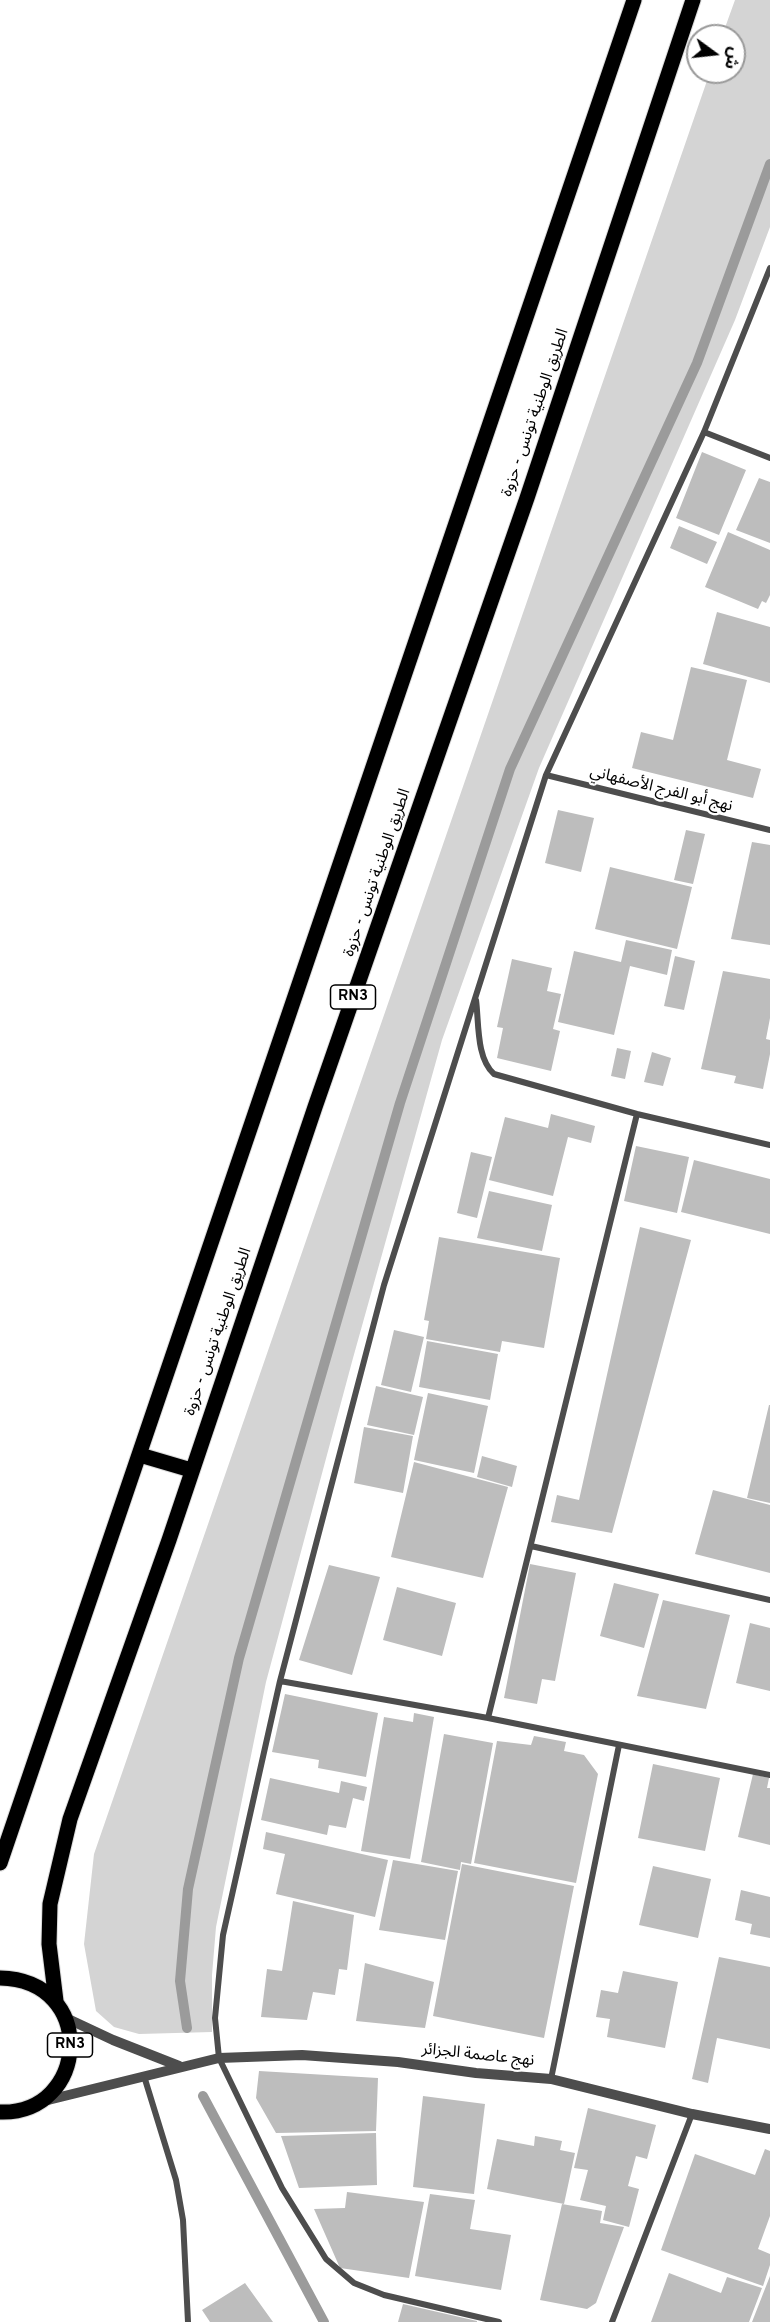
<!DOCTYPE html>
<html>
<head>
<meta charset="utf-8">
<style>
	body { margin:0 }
	#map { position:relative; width:770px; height:2322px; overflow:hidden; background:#fff; font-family:Overpass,"Noto Sans Arabic",sans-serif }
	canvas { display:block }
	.north { position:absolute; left:686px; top:24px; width:60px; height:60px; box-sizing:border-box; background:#fff; border:2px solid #999; border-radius:50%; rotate:105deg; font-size:16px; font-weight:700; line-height:24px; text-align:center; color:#000 }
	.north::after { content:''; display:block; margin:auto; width:21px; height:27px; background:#000; clip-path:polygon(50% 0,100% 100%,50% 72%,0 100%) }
</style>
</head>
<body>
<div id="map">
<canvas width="770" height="2322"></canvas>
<div class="north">ش</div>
</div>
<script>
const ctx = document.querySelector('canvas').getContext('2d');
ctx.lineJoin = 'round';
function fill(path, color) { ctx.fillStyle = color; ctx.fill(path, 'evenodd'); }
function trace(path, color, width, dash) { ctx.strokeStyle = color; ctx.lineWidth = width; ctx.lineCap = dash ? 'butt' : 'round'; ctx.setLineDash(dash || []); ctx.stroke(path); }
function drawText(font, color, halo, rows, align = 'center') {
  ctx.font = font + ' Overpass,"Noto Sans Arabic",sans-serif'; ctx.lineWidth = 4.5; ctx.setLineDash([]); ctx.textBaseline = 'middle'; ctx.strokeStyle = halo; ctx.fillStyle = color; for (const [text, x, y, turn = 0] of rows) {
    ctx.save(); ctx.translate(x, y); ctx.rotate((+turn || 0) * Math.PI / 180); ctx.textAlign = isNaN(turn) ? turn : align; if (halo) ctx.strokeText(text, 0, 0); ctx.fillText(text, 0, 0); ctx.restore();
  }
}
fill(new Path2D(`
	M735 0H770V227L735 320 539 768 442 1040 353 1358 266 1682 216 1927 212 1975V2032L139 2034 114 2027 96 2011 84 1944 94 1854 710 72H734V36H722Z`), '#d4d4d4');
trace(new Path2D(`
	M187 2028 180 1981 188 1889 239 1658 400 1103 510 769 697 363 770 164
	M203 2096 324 2322`), '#9b9b9b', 10);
fill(new Path2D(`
	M702 452 746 470 719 535 676 518Z
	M759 478 770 482V543L736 530Z
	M679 526 717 542 707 564 670 548Z
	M728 532 770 550V595L766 603 762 601 758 609 705 587Z
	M717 612 770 627V683L703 664Z
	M691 667 747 680 727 760 761 769 753 798 632 768 641 732 673 740Z
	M558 810 594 818 581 872 545 863Z
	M686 830 705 834 693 884 674 880Z
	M752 842 770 845V945L731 939Z
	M610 867 692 887 677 949 595 929Z
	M626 940 672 950 667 975 630 966 614 1035 558 1022 574 951 621 962Z
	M675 956 695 961 684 1010 664 1006Z
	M512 959 552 968 547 991 561 994 553 1029 560 1031 551 1071 497 1058 503 1028 497 1027Z
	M723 971 770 979V1018L766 1039 770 1040V1054L763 1089 734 1083 736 1076 701 1069Z
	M617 1048 631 1051 625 1079 611 1076Z
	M652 1052 671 1058 663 1086 644 1082Z
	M551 1114 595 1126 591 1143 568 1137 553 1196 489 1180 505 1117 548 1128Z
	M636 1146 689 1157 677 1213 624 1201Z
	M471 1152 492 1157 477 1218 457 1213Z
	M694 1160 770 1179V1234L681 1212Z
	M489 1191 552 1205 542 1251 477 1238Z
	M640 1227 691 1240 612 1533 551 1522 557 1495 579 1500Z
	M439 1237 560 1258 544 1348 502 1341 500 1352 426 1339 429 1321 424 1320Z
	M394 1330 424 1337 411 1392 381 1385Z
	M427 1341 498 1354 490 1400 419 1387Z
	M376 1386 423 1397 414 1435 367 1425Z
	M428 1393 488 1406 474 1473 414 1460Z
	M769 1405H770V1503L747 1498Z
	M364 1427 413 1436 403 1493 354 1483Z
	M482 1456 517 1466 512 1487 477 1477Z
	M414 1462 508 1487 483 1578 391 1557Z
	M713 1490 770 1505V1573L695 1554Z
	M530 1564 576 1573 555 1681 542 1679 537 1704 504 1698Z
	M329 1565 380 1577 352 1675 299 1660Z
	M614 1583 659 1594 644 1648 600 1636Z
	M397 1587 456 1603 442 1656 383 1640Z
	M663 1600 730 1615 706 1709 637 1696Z
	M750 1623 770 1628V1691L736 1683Z
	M285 1694 378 1713 366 1777 318 1768 319 1760 272 1752Z
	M414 1713 434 1717 410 1859 361 1851 384 1717 413 1722Z
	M444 1734 493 1743 471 1864 461 1862 460 1870 421 1862Z
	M534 1736 566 1742 564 1751 584 1755 598 1774 576 1883 474 1863 497 1741 531 1745Z
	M653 1764 720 1778 705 1851 638 1838Z
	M753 1774 769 1778 767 1788H770V1845L738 1837Z
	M270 1778 339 1793 341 1781 367 1787 364 1801 353 1798 346 1828 329 1825 327 1835 261 1820Z
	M266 1832 388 1860 375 1917 276 1894 285 1854 263 1849Z
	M393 1860 458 1871 445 1940 379 1930Z
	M462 1864 574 1886 544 2038 433 2016Z
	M653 1866 711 1879 698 1938 639 1925Z
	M741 1890 770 1897V1938L750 1934 752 1924 735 1920Z
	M293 1901 354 1915 347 1970 339 1969 335 1995 313 1992 307 2020 261 2017 267 1969 282 1971Z
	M719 1957 770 1967V2049L717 2038 708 2083 692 2079Z
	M365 1963 434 1982 425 2028 356 2021Z
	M623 1971 678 1982 665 2048 607 2037 610 2019 596 2017 601 1990 618 1993Z
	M259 2071 378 2078 376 2131 276 2133 256 2098Z
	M423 2096 485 2104 474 2194 413 2187Z
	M588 2108 656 2125 647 2159 636 2156 628 2186 639 2189 629 2227 603 2220 606 2206 580 2200 588 2170 574 2168Z
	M376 2133 377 2185 299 2188 281 2136Z
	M535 2136 562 2141 560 2150 575 2153 564 2204 487 2189 497 2139 534 2146Z
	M765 2149 770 2151V2216L758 2249 770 2254V2265L763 2286 661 2250 695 2154 755 2175Z
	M347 2192 424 2202 409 2278 340 2268 314 2209 345 2208Z
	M430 2194 475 2200 470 2229 511 2235 501 2290 415 2276Z
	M562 2204 602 2211 600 2223 624 2227 596 2303 587 2309 540 2300Z
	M669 2273 721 2293 727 2277 762 2288 749 2322H651Z
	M770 2276V2322H752Z
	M245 2283 273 2322H210L202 2310Z
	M403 2304 477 2321V2322H398Z`), '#bdbdbd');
const primary = new Path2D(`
	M140 1455 191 1470
	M0 1863 634 0
	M0 1978C98 1980 89 2115 0 2112
	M56 2001 49 1944 50 1904 70 1819 169 1540 315 1107 527 498 693 0`);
trace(primary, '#dbdbdb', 17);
trace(new Path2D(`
	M704 432 770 458
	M546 775 770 830
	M476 1000C479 1022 476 1058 494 1074L637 1114 770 1145
	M531 1546 770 1600
	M280 1681 488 1718 770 1775
	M488 1718 637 1114
	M144 2076 176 2180 183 2220 188 2322
	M551 2079 619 1745
	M499 2322 384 2295 354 2283 326 2259 282 2188 219 2058 215 2018 223 1935 280 1681 384 1285 546 775 704 432 770 268
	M612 2322 692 2114`), '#4d4d4d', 6);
trace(new Path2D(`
	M66 2018 113 2040 179 2066
	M44 2101 219 2058 302 2055 398 2062 476 2073 551 2079 692 2114 770 2129`), '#4d4d4d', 10);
trace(primary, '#000', 15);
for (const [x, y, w] of [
	[353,997,45],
	[70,2045,45]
]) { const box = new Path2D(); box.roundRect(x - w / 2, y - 12, w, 24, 4.5); ctx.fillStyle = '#fff'; ctx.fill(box); trace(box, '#000', 1.5); }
drawText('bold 15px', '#000', null, [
	["RN3",353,997],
	["RN3",70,2045]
]);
drawText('16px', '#000', '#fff', [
	["الطريق الوطنية تونس - حزوة",536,413,-71],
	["نهج أبو الفرج الأصفهاني",661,790,14],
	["الطريق الوطنية تونس - حزوة",378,873,-71],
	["الطريق الوطنية تونس - حزوة",219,1332,-71],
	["نهج عاصمة الجزائر",478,2056,6]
]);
</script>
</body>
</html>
